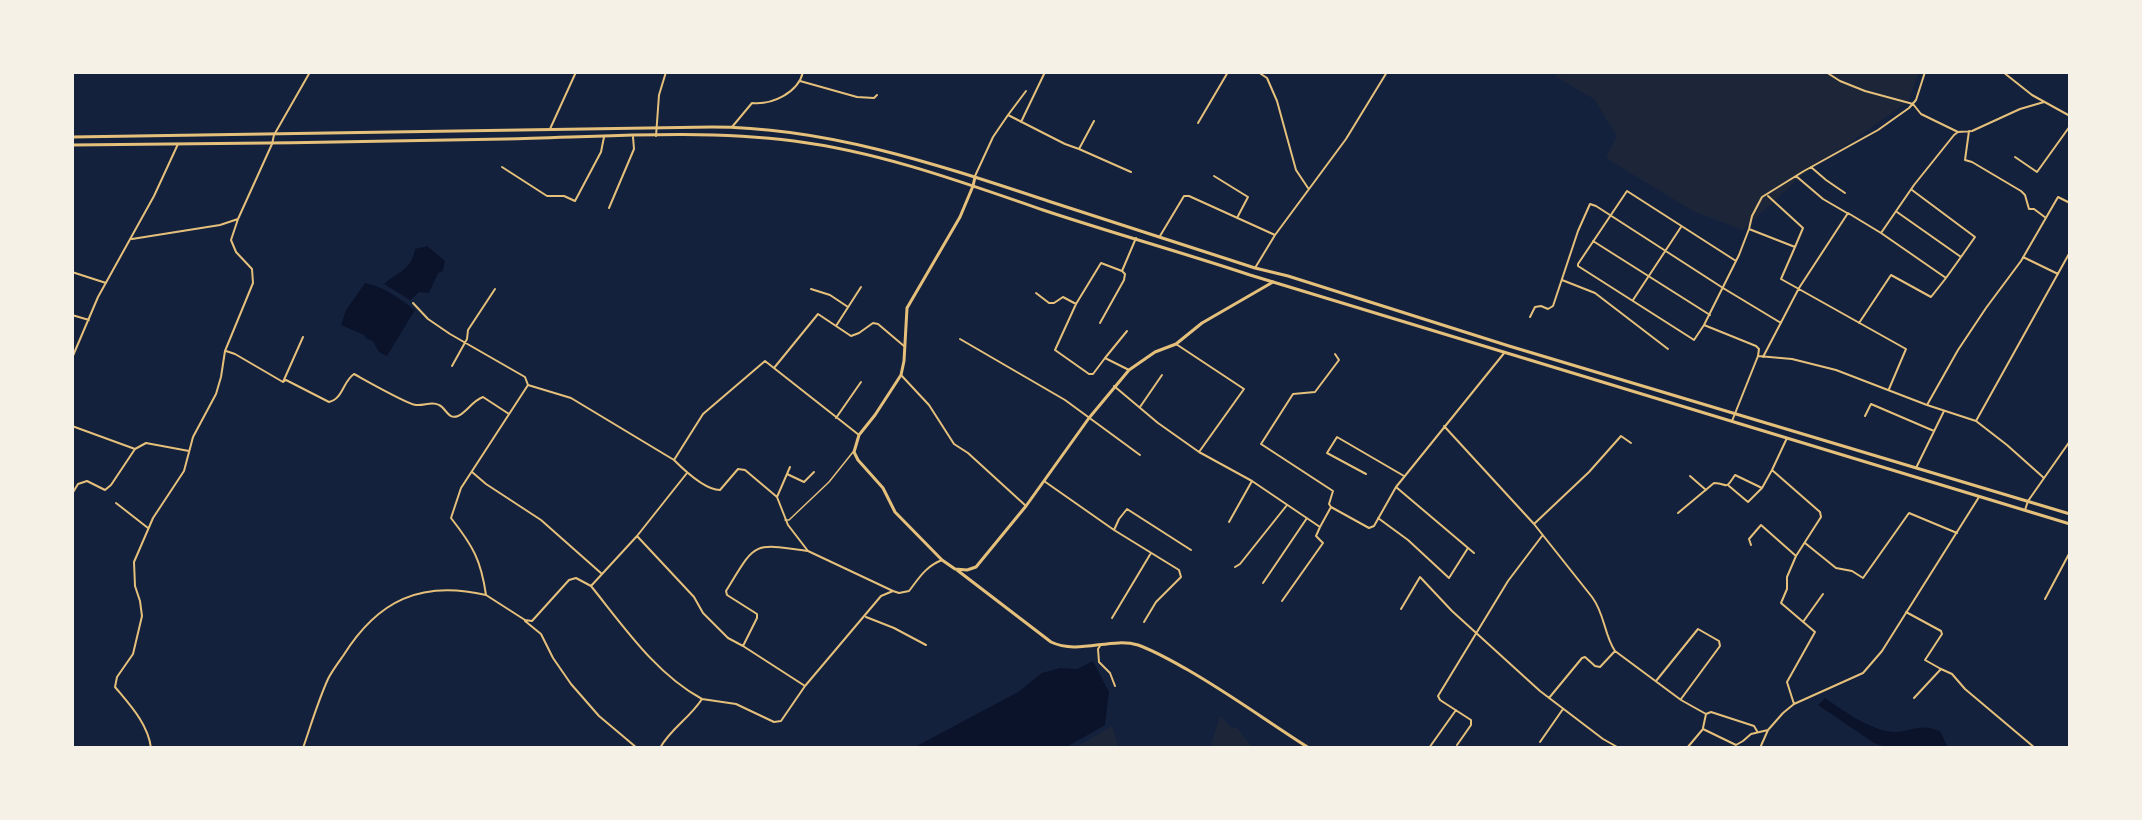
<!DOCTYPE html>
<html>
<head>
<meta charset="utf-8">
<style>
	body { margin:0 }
	#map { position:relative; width:2142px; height:820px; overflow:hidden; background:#14213d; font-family:Arial,sans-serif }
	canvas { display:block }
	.frame { position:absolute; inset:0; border:74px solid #f6f1e7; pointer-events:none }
</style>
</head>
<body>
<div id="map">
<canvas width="2142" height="820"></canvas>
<div class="frame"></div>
</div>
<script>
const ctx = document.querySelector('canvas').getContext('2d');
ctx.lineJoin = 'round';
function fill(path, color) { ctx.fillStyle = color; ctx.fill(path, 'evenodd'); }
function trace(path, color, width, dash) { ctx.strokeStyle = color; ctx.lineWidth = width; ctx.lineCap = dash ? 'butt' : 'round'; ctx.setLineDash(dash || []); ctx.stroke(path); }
fill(new Path2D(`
	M1557 72H1919L1908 102 1800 177 1743 230 1693 211 1606 158 1617 136 1594 99 1555 76Z
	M1220 716 1232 728H1237L1253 748H1210Z
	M1112 726 1119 748H1075Z`), '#1d2539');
fill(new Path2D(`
	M427 246 445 261 443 271 438 273 429 293 419 292 410 300 384 284C398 272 412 269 415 249Z
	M365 283C383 286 400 299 415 310L387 356 379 352 373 341 367 339 364 335 341 325 346 310Z
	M1093 661 1109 692 1105 725 1065 748H913L1018 692 1042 673 1060 668 1077 669Z
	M1825 698C1842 710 1876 734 1898 732 1917 729 1920 724 1940 731L1948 748H1889L1874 743 1818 705Z`), '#0b132b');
trace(new Path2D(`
	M785 520H789L829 482 853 452`), '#e5c07b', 1.5);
trace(new Path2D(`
	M1258 72 1267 78 1277 101 1296 170 1308 188
	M1826 72 1840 81 1865 91 1913 104 1921 114 1958 132
	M2003 72 2032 95 2070 116
	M800 81 857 97 874 98 877 95
	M1008 115 1026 91
	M1021 122 1045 72
	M1198 123 1228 72
	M732 127 752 103C772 105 798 93 803 72
	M550 129 576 72
	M1969 131 1965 160 1972 162 2021 191 2025 195 2029 209H2034L2046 218
	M656 136 659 95 666 72
	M1079 149 1131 172
	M2015 157 2037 172 2070 126
	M502 167 547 196H564L575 201 601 152 604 137
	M1811 167 1826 180 1845 193
	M975 176 993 137 1008 115 1065 144 1079 149 1094 121
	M1214 176 1248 197 1237 218
	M1796 176 1823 199 1847 213
	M1912 190 1975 237 1961 257
	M1768 196 1803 228 1795 247
	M609 208 634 149 633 137
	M1749 229 1795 247 1781 279 1906 349 1889 389
	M1881 233 1946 278 1961 257 1897 212
	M1160 236 1184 196H1189L1275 235
	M132 239 220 225 238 219
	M1593 241 1710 315
	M2023 257 2058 274
	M1255 268 1275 235 1346 139 1387 72
	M1122 271 1101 263 1076 304 1055 350 1089 374H1093L1105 358 1129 370
	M72 272 106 283
	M1562 280 1595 293 1668 349
	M811 289 830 295 848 307
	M1036 293 1049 303H1054L1063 297 1076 304
	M1633 300 1681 227
	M413 303 428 319 450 334 525 377 528 385
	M72 315 89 320
	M1530 317 1535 307 1541 306 1548 309 1553 306 1578 231 1590 204 1596 206 1723 288 1781 323
	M1100 323 1124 280 1125 274 1122 271 1136 238
	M1859 323 1891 275 1931 297 1946 278
	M1704 325 1694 340 1691 338 1578 266V264L1627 191 1736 261
	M836 326 861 287
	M960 339 1065 400 1140 455
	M1176 344 1244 389 1199 452 1252 481 1320 527 1331 507 1369 528 1374 526 1396 487 1505 352
	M226 351 235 354 283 382 286 380 329 402C343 399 343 381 354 374 365 380 407 404 416 405 424 406 432 401 439 405 446 408 448 420 458 416 467 412 472 401 483 397L509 414
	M1758 356 1759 349 1756 346 1704 325 1739 255 1749 229 1752 216 1762 197 1804 171 1878 130 1909 108 1916 100 1925 72
	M1763 357 1799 288 1848 213 1881 233 1914 185 1954 135 1958 132 1972 131 2020 109 2044 102
	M72 358 98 297 154 196 178 144
	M1105 358 1127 331
	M452 366 467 339 468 330 495 289
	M774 368 818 314 851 336 859 333 873 323 878 324 904 346
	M901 375 929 405 954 444 968 453 1026 506
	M283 382 303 337
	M1114 386 1158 423 1199 452
	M1927 405 1958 350 1986 308 2021 261 2058 197 2070 203
	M1140 407 1162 375
	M1865 416 1871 404 1934 431
	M836 418 861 382
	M1732 421 1758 356 1792 359 1836 370 1927 405 1976 421 2007 445 2044 478
	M1976 421 2070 252
	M72 426 135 449 146 443 189 451
	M1444 426 1534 524 1592 597C1605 614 1604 635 1615 651L1681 700 1706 714 1703 728
	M859 435 765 361 703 414 674 460C684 470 705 490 720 490L738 469 745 470 777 497 788 525 808 551 893 591
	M1787 438 1772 470 1820 512 1821 517 1796 556 1787 577V589L1781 603 1815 632 1787 682 1794 704
	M1916 468 1944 411
	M472 472 486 484 541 520 602 574
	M687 473 637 536 591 586C624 627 656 674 702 699
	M787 474 804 482 814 472
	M1366 474 1327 453 1337 437 1404 476
	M1690 476 1706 490
	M1044 481 1114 530 1119 519 1127 509 1191 550
	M1729 486 1748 502 1762 488
	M1396 487 1474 553
	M72 494 78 484 87 481 105 490 111 485 135 449
	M777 497 790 467
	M116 503 148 528
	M1331 507 1329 504 1333 491 1261 444 1293 394 1315 392 1339 360 1335 354
	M1678 513 1714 483C1729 483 1724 492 1735 475L1762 488 1772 470
	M1378 518 1408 540 1449 578 1468 548
	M1229 522 1252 481
	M1534 524 1589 472 1621 436 1631 443
	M1114 530 1179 570 1181 577 1156 602 1144 622
	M637 536 694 597 703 613 728 638 743 646 805 686
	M1805 543 1836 568 1852 571 1863 578 1909 513 1957 533
	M1751 545 1749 539 1761 525 1796 556
	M1235 567 1240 564 1287 505
	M1263 583 1307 518
	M591 586 576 578 569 580 532 621 525 620 486 595C481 560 473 546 451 518L461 488 528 385 571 398 674 460
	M2045 599 2070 552
	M1282 601 1323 543 1316 536 1320 527
	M1401 609 1420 577 1452 611 1540 691 1603 739 1619 748
	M1906 612 1941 631 1942 634 1925 660 1941 669 1914 698
	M866 617 894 628 926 645
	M1112 618 1151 553
	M525 621 541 634 553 658 571 684 599 716 637 748
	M1803 622 1823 594
	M743 646 757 618V614L727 595 726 591C756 542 751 543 808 551
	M1100 646 1098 649 1099 662 1110 673 1115 686
	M1941 669 1952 674 1965 689 2035 748
	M1656 681 1698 629 1719 641 1720 646 1681 699
	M1549 698 1582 658 1585 657 1595 666 1600 667 1615 651
	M1706 714 1711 712 1754 726 1757 731
	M1540 742 1563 709
	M1457 745 1471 725V720L1440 700 1438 696 1508 581 1542 536
	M151 748C148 724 130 705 115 687L117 677 133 654 142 616 140 601 135 586 134 562 153 518 184 471 193 437 216 394 221 377 225 351 253 283 252 269 236 252 231 240 238 219 272 144 274 135 310 72
	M303 748C311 725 318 701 328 679 332 671 338 663 343 656 378 600 421 580 486 595
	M660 748C671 728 689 719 702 699L736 704 774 722 781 721 805 686 881 596 893 591 899 593 909 591C919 578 926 566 942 560
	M1429 748 1456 710
	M1687 748 1703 729 1736 745 1743 741 1751 734 1768 730 1783 713 1794 704 1863 673 1882 651 1979 497
	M1760 748 1768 730`), '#e5c07b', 2);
trace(new Path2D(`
	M2025 510 2028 501 2070 441`), '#e5c07b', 2);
trace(new Path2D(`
	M975 177 973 186 960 217 907 308 904 361 901 375 875 415 859 435 854 452 858 460 883 488 895 512 942 560 955 569 967 570 976 567 1026 506 1089 418 1129 370 1155 352 1176 344 1202 323 1273 282
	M957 570 1051 642C1078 655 1111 637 1138 645 1155 651 1172 661 1188 670 1230 694 1268 722 1309 748`), '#e5c07b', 3);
trace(new Path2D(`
	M72 137 712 127C827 127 939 165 1048 201 1117 223 1186 245 1255 268L1288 276 1509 346 2070 514
	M72 145C216 144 361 142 505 139 600 137 700 129 794 141 880 152 962 182 1043 210 1112 233 1181 252 1250 275L2070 524`), '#e5c07b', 3);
</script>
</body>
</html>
